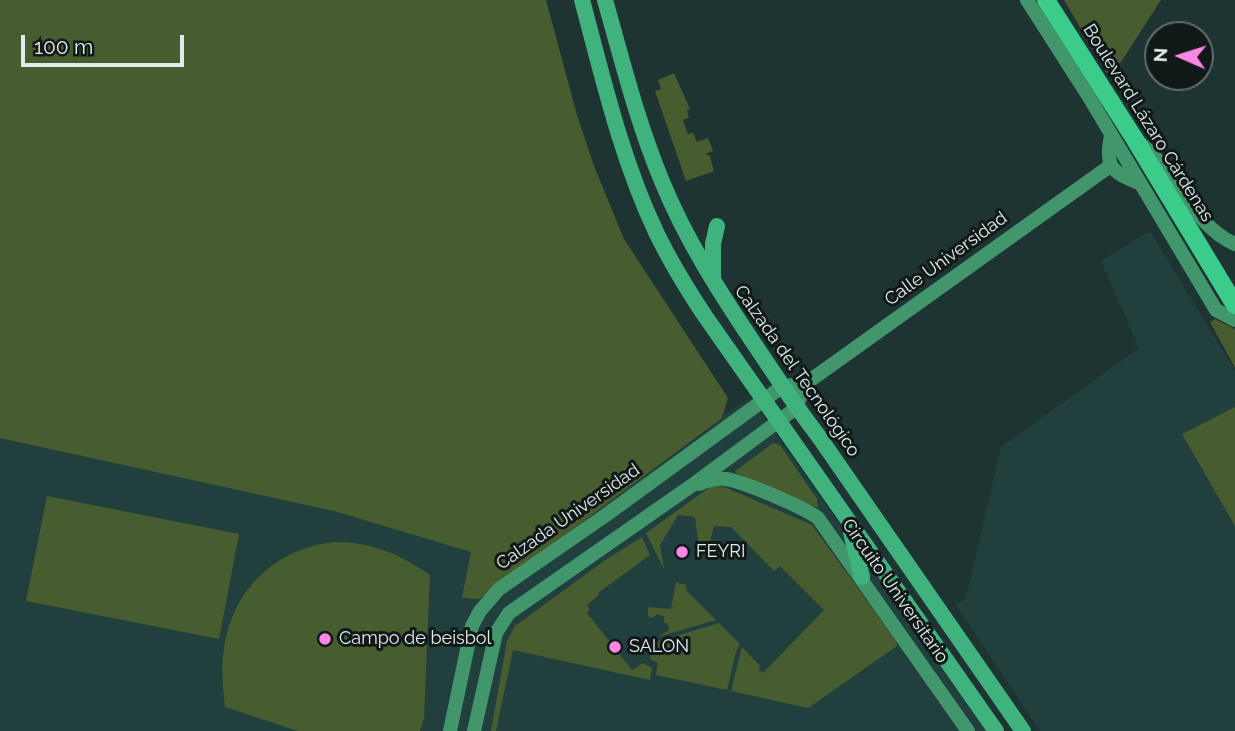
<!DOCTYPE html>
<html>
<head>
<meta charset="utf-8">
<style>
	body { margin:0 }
	#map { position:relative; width:1235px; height:731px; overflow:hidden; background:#1e3432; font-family:Raleway,sans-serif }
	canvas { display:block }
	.north { position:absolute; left:1144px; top:21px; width:70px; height:70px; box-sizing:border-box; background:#101918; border:2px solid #636d6c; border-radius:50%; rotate:273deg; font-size:19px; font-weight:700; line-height:28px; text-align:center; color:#e0eceb }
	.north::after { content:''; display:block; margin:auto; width:24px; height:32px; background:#fb87e5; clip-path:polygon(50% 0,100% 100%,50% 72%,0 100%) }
	.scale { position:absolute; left:21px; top:35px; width:163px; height:32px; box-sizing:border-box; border:4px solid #e0eceb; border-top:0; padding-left:9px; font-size:21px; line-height:24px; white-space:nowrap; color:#e0eceb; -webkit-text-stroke:5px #101918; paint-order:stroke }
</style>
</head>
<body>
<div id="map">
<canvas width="1235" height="731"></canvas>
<div class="north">N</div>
<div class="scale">100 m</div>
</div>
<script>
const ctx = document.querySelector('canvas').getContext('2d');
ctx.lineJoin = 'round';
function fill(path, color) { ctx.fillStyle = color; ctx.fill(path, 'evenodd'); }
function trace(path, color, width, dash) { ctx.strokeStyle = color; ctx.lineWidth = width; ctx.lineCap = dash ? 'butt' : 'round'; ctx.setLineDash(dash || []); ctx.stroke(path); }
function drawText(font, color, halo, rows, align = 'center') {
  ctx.font = font + ' Raleway,sans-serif'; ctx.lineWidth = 6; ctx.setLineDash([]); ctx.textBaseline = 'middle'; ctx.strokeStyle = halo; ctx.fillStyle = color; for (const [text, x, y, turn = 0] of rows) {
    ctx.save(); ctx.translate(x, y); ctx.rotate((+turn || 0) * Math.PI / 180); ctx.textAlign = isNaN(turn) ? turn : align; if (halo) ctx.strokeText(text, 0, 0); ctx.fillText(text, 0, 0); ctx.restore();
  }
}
fill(new Path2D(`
	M1150 231 1235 371V407L1187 432 1235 518V731H1040L956 605 966 599 1001 447 1139 348 1101 261Z
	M750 398 987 731H0V436L663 454Z`), '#21403d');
fill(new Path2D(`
	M0 0H546L577 115 594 166 624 239 728 398 722 418 479 599 462 598 471 552 334 511 0 438Z
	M1064 0H1161L1121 62 1107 73Z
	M674 73 690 109 687 110 689 118 683 120 688 134 693 133 697 142 708 138 713 151 705 154 710 156 714 171 686 181 655 91 661 89 658 80Z
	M1215 319 1235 329V368L1210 322Z
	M1235 407V526L1182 434Z
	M773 443 780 445 817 499 818 508 734 472Z
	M718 486 727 488 812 525 896 641 897 646 808 708 731 691 742 647 760 666 759 670 763 673 824 610 780 566 774 571 731 527 714 526 707 554H700L695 517 678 515 660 545 664 569 646 533 710 487Z
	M47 496 239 534 219 639 26 601Z
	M642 537 650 555 598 593 599 595 587 605 590 610 587 613 632 670 643 663 652 668 650 680 513 650 496 731H491L507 641 515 626 604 561Z
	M335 542C373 542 399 554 430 575L424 718 420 731H298L225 707C223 688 221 667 224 648 233 589 276 548 335 542Z
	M676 582 686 585 687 591 716 620 658 637 669 630 668 624 664 622V617L658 614 652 618 648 616V607L671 609Z
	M719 623 740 644 736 652 727 690 656 675 658 663 650 659V650L659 641Z`), '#475d2f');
trace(new Path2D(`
	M1027 0 1089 97 1216 310 1235 320
	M1111 135C1105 169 1111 171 1141 184
	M1141 144C1177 172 1192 225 1235 244
	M699 484C708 480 717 478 726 479 745 482 803 507 818 518L968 731
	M450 731 472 626 480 611 499 589 606 515 783 386 805 384 1110 166
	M474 731 496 633 509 613 691 486 788 414 796 408 805 384`), '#42966c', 14);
trace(new Path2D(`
	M582 0C603 78 621 158 656 232 670 261 687 289 705 316L996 731
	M605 0C622 60 637 121 661 179 686 241 722 296 759 351 778 379 796 407 817 434L1023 731
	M713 280V244L717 226
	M851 532 862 577`), '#40b27d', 16);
trace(new Path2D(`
	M1046 0 1134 138 1235 305`), '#3bcb8b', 18);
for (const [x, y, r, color] of [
	[682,552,7,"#fb87e5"],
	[325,639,7,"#fb87e5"],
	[615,647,7,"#fb87e5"]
]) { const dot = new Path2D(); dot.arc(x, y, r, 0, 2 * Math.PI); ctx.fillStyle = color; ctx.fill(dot); trace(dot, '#101918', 2.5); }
drawText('18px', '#e0eceb', '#101918', [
	["Boulevard Lázaro Cárdenas",1148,123,58],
	["Calle Universidad",946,259,-36],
	["Calzada del Tecnológico",797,371,55],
	["Calzada Universidad",568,517,-35],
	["Circuito Universitario",895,591,55]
]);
drawText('18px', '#e0eceb', '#101918', [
	["FEYRI",696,552],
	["Campo de beisbol",339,639],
	["SALON",629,647]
], 'left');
</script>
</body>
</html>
